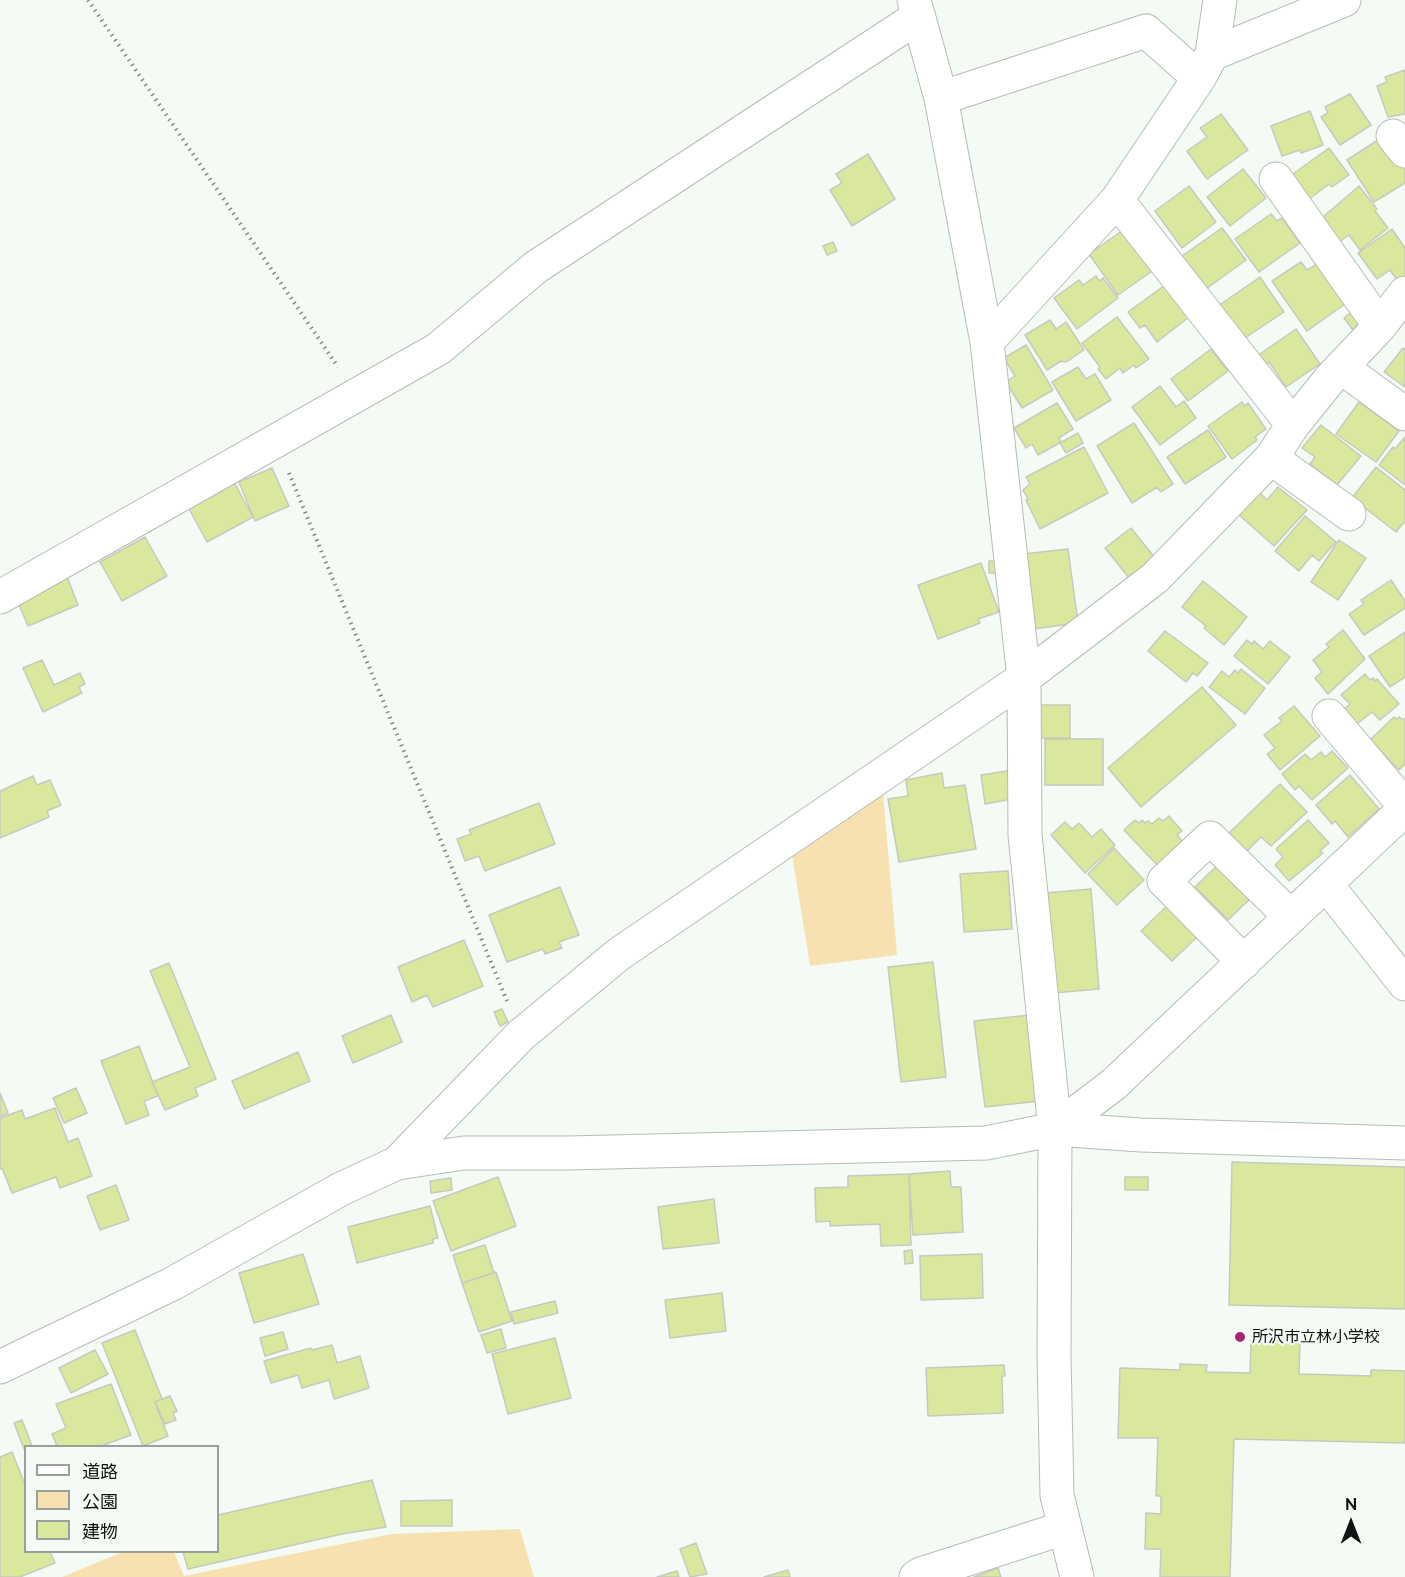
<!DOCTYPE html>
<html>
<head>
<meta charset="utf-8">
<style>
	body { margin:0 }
	#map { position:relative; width:1405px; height:1577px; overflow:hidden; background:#f3fbf4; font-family:Raleway,"Noto Sans JP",sans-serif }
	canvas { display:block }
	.legend { position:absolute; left:24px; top:1445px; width:195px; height:108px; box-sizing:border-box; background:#f3fbf4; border:2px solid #999f9a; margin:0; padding:8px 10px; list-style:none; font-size:18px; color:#111412 }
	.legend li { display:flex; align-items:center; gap:12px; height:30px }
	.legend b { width:30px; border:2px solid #999f9a }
	.north { position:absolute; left:1321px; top:1493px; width:60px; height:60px; -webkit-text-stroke:4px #f3fbf4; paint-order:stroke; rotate:0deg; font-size:16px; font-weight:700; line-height:24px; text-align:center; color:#111412 }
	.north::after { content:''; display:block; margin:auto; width:21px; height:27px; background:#111412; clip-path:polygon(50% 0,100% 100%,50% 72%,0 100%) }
</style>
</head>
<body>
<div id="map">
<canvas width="1405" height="1577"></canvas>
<ul class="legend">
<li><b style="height:8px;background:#fff"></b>道路</li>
<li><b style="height:16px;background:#f8e1b0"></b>公園</li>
<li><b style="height:16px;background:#dae89d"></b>建物</li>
</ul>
<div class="north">N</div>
</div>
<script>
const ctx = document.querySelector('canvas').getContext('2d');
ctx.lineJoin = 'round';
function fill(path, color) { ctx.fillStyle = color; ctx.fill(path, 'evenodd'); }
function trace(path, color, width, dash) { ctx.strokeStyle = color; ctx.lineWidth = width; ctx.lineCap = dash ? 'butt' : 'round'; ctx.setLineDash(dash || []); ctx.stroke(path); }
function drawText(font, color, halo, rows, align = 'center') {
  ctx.font = font + ' Raleway,"Noto Sans JP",sans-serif'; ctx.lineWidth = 4.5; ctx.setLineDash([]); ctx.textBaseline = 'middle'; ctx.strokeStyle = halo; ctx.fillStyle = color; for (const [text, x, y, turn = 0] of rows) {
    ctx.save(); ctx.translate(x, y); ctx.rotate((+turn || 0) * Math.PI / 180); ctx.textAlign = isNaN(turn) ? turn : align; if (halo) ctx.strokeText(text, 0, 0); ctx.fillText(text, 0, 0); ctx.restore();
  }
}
fill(new Path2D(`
	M883 793 897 955 810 966 792 854Z
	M520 1529 534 1577H62L123 1552H174L184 1576 391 1534Z`), '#f8e1b0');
const building = new Path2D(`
	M1405 70V114L1388 117 1377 86 1387 82 1385 77Z
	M1350 94 1371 125 1340 145 1321 117 1328 113 1325 107Z
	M1310 111 1323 145 1301 153 1300 150 1282 156 1271 126Z
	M1221 114 1248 150 1207 179 1187 151 1207 137 1200 128Z
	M1378 140 1405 166V183L1374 202 1347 160Z
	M1329 148 1349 175 1332 187 1329 184 1304 203 1286 179Z
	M868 154 895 199 852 226 830 190 842 183 836 174Z
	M1243 169 1266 198 1230 226 1207 197Z
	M1189 186 1216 222 1182 248 1155 211Z
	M1359 186 1377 209 1375 211 1388 228 1360 250 1349 235 1339 242 1324 222 1326 220 1323 217Z
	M1271 214 1277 221 1282 218 1300 243 1259 272 1235 239Z
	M1126 228 1155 269 1118 295 1089 254Z
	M1222 228 1246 260 1206 289 1182 256Z
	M1392 229 1405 248V276L1398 281 1390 270 1377 279 1358 253Z
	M833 242 837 251 827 255 823 246Z
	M1301 262 1307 270 1317 264 1345 304 1307 331 1272 281Z
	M1096 276 1099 281 1103 278 1118 298 1077 329 1054 298 1079 280 1083 285Z
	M1260 277 1284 312 1242 340 1218 306Z
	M1165 285 1189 317 1157 342 1145 325 1140 328 1128 312Z
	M1354 310 1358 324 1353 330 1344 318Z
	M1117 317 1149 359 1136 368 1134 365 1123 373 1120 368 1106 379 1098 369 1100 367 1082 343Z
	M1050 320 1056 329 1066 322 1084 350 1066 362 1061 361 1047 370 1025 335Z
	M1296 329 1320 364 1286 387 1269 362 1263 367 1257 356Z
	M1026 345 1053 390 1022 408 1006 382 1015 376 1004 358Z
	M1403 348 1405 349V387L1384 372Z
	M1211 349 1228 371 1188 401 1171 379Z
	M1078 367 1086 379 1095 374 1111 400 1076 421 1052 382Z
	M1160 386 1176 407 1184 401 1196 418 1160 445 1132 407Z
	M1242 402 1244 406 1248 403 1266 429 1255 437 1257 440 1232 459 1208 426Z
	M1359 402 1399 431 1376 462 1336 434Z
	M1057 403 1073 429 1059 438 1061 442 1038 455 1032 444 1026 448 1014 428Z
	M1134 423 1173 484 1161 492 1157 487 1132 503 1097 446Z
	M1321 425 1361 456 1337 485 1310 464 1315 457 1302 448Z
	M1208 430 1226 457 1185 484 1167 457Z
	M1078 433 1083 443 1066 453 1060 443Z
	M1405 437V485L1379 465 1393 447 1395 449Z
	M1084 447 1108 493 1040 529 1026 500 1028 499 1023 490 1030 484 1026 477Z
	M1376 467 1405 490V521L1396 532 1352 498Z
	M272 468 289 506 255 521 239 482Z
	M234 482 253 517 207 542 188 507Z
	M1278 487 1307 510 1274 546 1238 514 1259 492 1267 500Z
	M1305 516 1336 542 1319 561 1312 555 1299 571 1275 551Z
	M1131 528 1156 559 1130 579 1105 548Z
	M145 537 167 576 122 601 100 562Z
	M1339 540 1366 558 1338 600 1311 582Z
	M1068 549 1078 623 1033 629 1023 554Z
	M989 561H1000L1001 573H989Z
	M981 563 999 612 978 619 980 623 938 639 918 585Z
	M66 574 78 605 28 626 15 595Z
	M1391 580 1405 601V608L1364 635 1349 614 1364 604 1361 600Z
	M1203 581 1247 617 1224 645 1204 628 1206 626 1182 607Z
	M1343 630 1365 659 1328 694 1315 678 1322 672 1313 660 1329 647 1326 644Z
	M1165 631 1208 663 1197 676 1193 673 1186 682 1148 651Z
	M1405 632V677L1390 687 1369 656Z
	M1247 640 1252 644 1254 641 1263 649 1270 641 1290 657 1268 684 1234 656Z
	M42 660 54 685 80 673 85 684 79 687 82 693 43 712 23 668Z
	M1241 669 1265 688 1245 714 1209 687 1222 671 1229 677 1235 670 1238 673Z
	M1365 674 1370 680 1373 678 1375 681 1377 679 1399 704 1380 720 1372 712 1357 724 1344 709 1350 704 1341 695Z
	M1202 687 1236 725 1141 807 1108 768Z
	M1035 705H1070V738H1035Z
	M1294 706 1320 736 1280 770 1267 754 1275 748 1264 735 1282 721 1279 718Z
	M1394 717 1396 719 1399 717 1403 720 1405 718V764L1399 770 1370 740Z
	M1045 739H1103V785H1045Z
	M1332 751 1348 768 1312 800 1299 786 1295 790 1282 774 1305 754 1311 760 1321 752 1325 757Z
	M1007 771 1012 799 985 804 981 775Z
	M942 773 944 788 965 785 976 849 899 862 888 799 908 796 906 780Z
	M1350 775 1379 809 1348 837 1335 821 1332 824 1316 805Z
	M33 776 37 785 50 780 61 805 47 811 49 817 0 838V791Z
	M1280 784 1307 812 1271 846 1261 837 1246 852 1228 834Z
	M539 803 555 844 485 871 479 856 465 861 457 839 471 834 469 830Z
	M1169 816 1182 831 1177 835 1184 843 1159 867 1124 830 1135 820 1139 823 1142 820 1145 823 1148 821 1152 824 1159 818 1163 821Z
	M1308 820 1329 843 1320 851 1323 853 1289 881 1275 865 1283 857 1276 849Z
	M1065 822 1072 829 1079 823 1092 837 1101 829 1115 845 1085 873 1051 835Z
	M1114 848 1144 880 1117 905 1088 874Z
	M1221 862 1254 895 1228 920 1195 887Z
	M1008 871 1012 929 964 932 960 874Z
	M560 887 579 935 559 942 562 948 545 954 543 949 507 962 489 915Z
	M1091 889 1099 989 1053 993 1045 893Z
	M1170 903 1200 934 1172 961 1141 931Z
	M464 940 483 986 433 1007 427 995 412 1002 398 967Z
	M933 962 946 1077 901 1082 888 967Z
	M169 963 216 1079 195 1088 198 1096 165 1110 152 1082 190 1067 150 971Z
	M502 1009 508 1022 500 1026 494 1012Z
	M391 1015 402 1042 353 1063 342 1036Z
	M1030 1015 1040 1101 985 1107 974 1021Z
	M139 1046 158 1096 144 1101 149 1115 126 1124 101 1061Z
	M298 1052 310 1081 244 1109 232 1081Z
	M76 1088 87 1113 64 1123 53 1098Z
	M0 1093 8 1113 0 1116Z
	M55 1108 68 1142 78 1138 92 1176 60 1188 56 1177 12 1193 2 1168 0 1169V1118L22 1110 25 1119Z
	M1232 1162 1405 1167V1309L1229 1305Z
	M950 1171 951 1187H961L963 1232 913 1235 909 1174Z
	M909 1174 911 1245 881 1246 880 1224 830 1226V1221L816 1222 815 1188 848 1187V1176Z
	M498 1177 516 1226 451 1251 433 1201Z
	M1125 1177H1148V1190H1125Z
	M451 1178 452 1190 431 1193 430 1181Z
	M116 1185 129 1220 100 1230 87 1196Z
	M714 1199 719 1243 663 1249 658 1207Z
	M430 1206 438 1238 433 1239V1243L357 1263 348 1227Z
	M485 1245 494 1273 462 1283 453 1255Z
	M912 1250 913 1263 905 1264 904 1251Z
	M303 1254 319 1304 254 1323 239 1273Z
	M982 1254 983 1298 921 1300 920 1256Z
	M496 1272 512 1321 479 1332 462 1283Z
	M722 1293 726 1331 670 1338 665 1300Z
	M555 1301 558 1313 514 1324 511 1312Z
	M501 1329 506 1348 487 1353 481 1335Z
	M135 1330 162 1399 155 1402 168 1436 143 1446 102 1343Z
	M283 1332 288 1349 265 1356 260 1338Z
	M555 1338 571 1398 508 1414 492 1354Z
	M1251 1340 1300 1341 1299 1374 1371 1376V1370L1405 1371V1443L1234 1439 1230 1577H1160L1161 1549H1145L1146 1513 1161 1514V1496H1156L1158 1438H1118L1120 1368 1180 1370V1364L1207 1365 1206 1372 1250 1373Z
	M332 1345 337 1363 360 1356 369 1388 334 1399 329 1380 302 1388 298 1375 271 1383 264 1361 311 1348 312 1350Z
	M95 1350 108 1374 71 1393 59 1368Z
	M1004 1365 1005 1376H1002L1003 1413 928 1416 926 1368Z
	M111 1384 131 1435 101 1446H57L52 1434 66 1428 56 1404Z
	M170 1396 177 1411 173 1413 176 1420 165 1424 155 1402Z
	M22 1420 32 1446H26V1454L14 1423Z
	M12 1452 26 1487V1552H50L55 1563 20 1577H0V1457Z
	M372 1480 386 1527 342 1534 188 1569 183 1552H218V1515Z
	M452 1500V1526H401V1501Z
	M696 1543 707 1574 690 1577 680 1549Z
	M998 1568 1001 1577H974Z
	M788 1570 790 1577H764Z
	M677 1571 679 1577H657Z`);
fill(building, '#dae89d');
trace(building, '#c7c9bf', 1.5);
const minor = new Path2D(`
	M914 0 941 98 987 342 1024 678 1025 835 1055 1129 1054 1356 1057 1495 1077 1577
	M1212 54 1344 0
	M941 98 1146 31 1199 78
	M1393 136 1405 151
	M1276 179 1380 326
	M1117 200 1293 425
	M987 342 1117 200 1199 78 1212 54 1220 0
	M1341 367 1405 414
	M1271 458 1349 514
	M0 597 438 349 536 267 918 17
	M1329 716 1405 806
	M1326 884 1405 984
	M1244 962 1164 881 1210 838 1291 917
	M1055 1129 1114 1084 1405 809
	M397 1163 521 1035 619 954 1024 678 1155 578 1271 458 1293 425 1330 379 1380 326 1405 293
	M0 1367 172 1284 341 1189 397 1163 464 1153H568L986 1143 1055 1129 1141 1135 1405 1143
	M916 1577 921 1574 1064 1528`);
trace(minor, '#b5bdb6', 35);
trace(new Path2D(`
	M88 0 338 367
	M289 473 507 1001`), '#848a85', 4, [1.5, 4.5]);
trace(minor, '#fff', 33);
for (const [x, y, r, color] of [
	[1240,1337,6,"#a72573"]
]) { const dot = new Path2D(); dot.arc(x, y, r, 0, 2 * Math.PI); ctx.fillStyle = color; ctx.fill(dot); trace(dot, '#f3fbf4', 2); }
drawText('16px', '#111412', '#f3fbf4', [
	["所沢市立林小学校",1252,1337]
], 'left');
</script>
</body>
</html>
